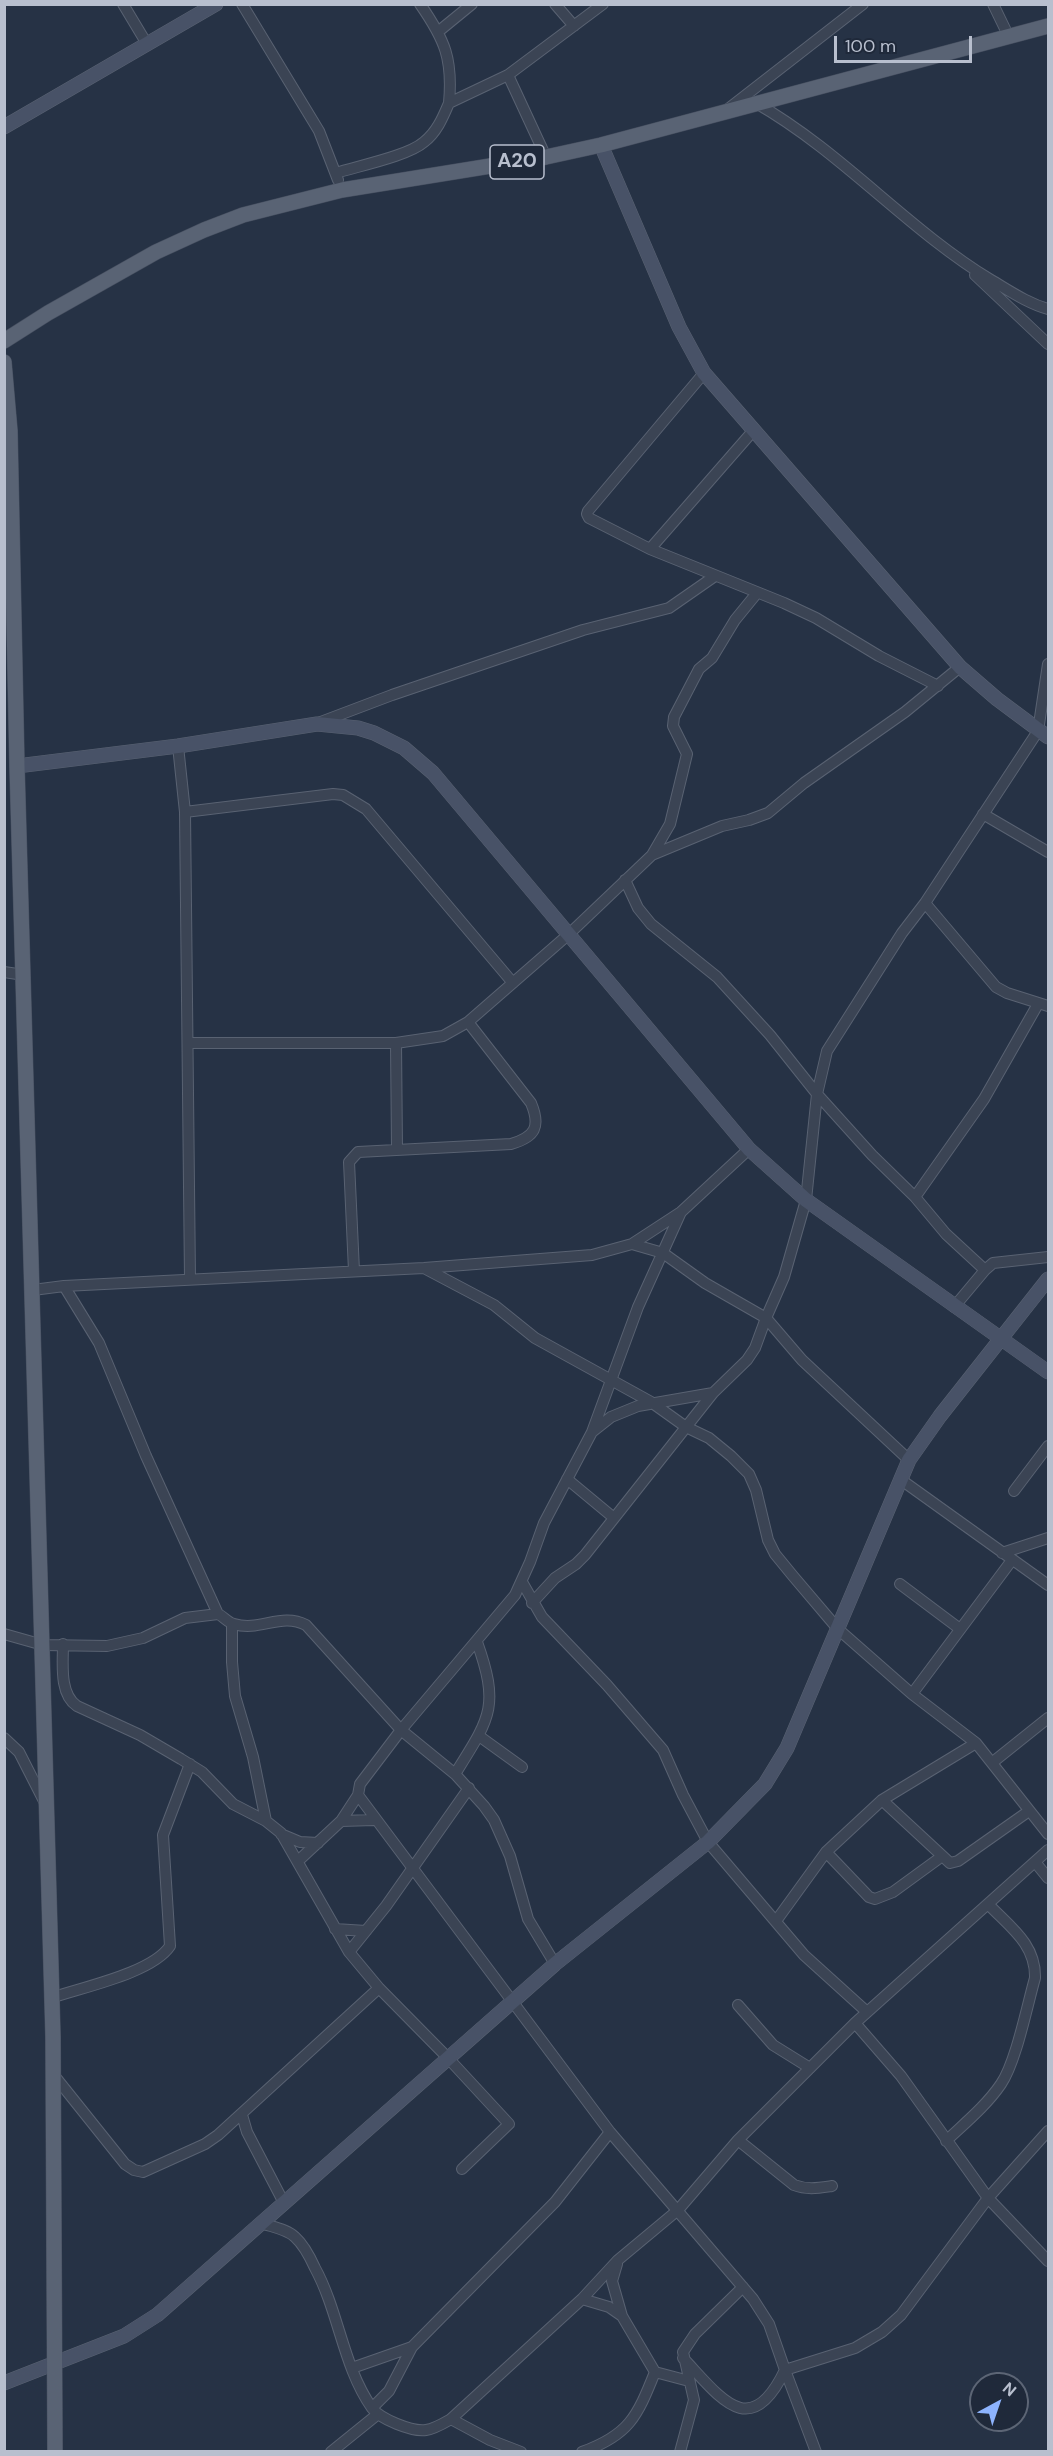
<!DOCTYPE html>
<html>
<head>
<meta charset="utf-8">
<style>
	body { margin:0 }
	#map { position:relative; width:1053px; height:2456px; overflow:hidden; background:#263245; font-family:"DM Sans",sans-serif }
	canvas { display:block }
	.frame { position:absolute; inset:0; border:6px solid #b8bfce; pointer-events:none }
	.north { position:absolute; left:969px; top:2372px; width:60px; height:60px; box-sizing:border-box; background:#1f293a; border:2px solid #5c6575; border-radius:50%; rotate:40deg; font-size:16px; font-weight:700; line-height:24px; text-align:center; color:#b8bfce }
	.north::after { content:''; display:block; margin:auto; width:21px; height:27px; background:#8db3fd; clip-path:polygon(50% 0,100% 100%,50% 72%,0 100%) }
	.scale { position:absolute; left:834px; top:36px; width:138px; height:27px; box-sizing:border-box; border:3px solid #b8bfce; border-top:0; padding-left:8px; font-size:18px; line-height:21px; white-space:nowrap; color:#b8bfce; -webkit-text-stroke:4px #1f293a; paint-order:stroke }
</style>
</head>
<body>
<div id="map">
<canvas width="1053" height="2456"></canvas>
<div class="frame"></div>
<div class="north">N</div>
<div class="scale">100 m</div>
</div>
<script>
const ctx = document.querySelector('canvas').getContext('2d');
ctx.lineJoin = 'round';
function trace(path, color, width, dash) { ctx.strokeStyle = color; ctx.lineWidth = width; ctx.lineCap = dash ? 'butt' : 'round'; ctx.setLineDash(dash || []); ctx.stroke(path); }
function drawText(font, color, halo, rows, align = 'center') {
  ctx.font = font + ' "DM Sans",sans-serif'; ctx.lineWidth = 4.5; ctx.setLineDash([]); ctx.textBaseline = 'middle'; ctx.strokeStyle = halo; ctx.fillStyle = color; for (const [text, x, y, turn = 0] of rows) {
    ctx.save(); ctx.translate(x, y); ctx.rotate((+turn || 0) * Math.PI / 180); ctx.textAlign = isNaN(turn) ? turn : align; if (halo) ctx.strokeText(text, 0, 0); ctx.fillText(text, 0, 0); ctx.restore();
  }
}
const street = new Path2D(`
	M123 4 147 44
	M242 4 319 131 338 180
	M420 4C445 40 453 59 449 103
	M555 4 574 26
	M993 4 1009 37
	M439 31 472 4
	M508 75 546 157
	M756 103C842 152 907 229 991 280 1010 291 1027 303 1048 309
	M728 109 863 4
	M336 173C358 166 408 156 424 142 437 132 443 117 449 103L508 75 603 4
	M975 275 1048 344
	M704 373 588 511 587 514 589 518 650 549 784 603 816 618 879 656 938 686
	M650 549 753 431
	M318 723 392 695 583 630 669 608 715 576
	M178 746 185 812 190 1279
	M185 812 333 794 343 795 366 809 513 983
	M983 814 1048 852
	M652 855 670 824 687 754 673 726 674 717 699 669 712 658 735 620 757 593
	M625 880 638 908 651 924 717 977 770 1035 817 1094 872 1155 915 1197 946 1234 985 1270
	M925 903 996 987 1007 993 1048 1006
	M4 972 24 975
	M188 1043H396L443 1036 468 1022 569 934 652 855 722 826 749 820 768 813 804 783 905 712 960 667
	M396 1043 397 1149
	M915 1197 984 1099 1038 1004
	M424 1268 494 1305 535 1338 651 1402 686 1427 709 1438 731 1456 749 1474 756 1490 768 1540 775 1554 793 1576 838 1629 912 1694 976 1743 1048 1834
	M354 1271 349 1162 358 1152 511 1144C535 1137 541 1127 531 1103L468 1022
	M64 1286 99 1343 146 1456 218 1614C223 1616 228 1623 234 1624 260 1632 281 1612 306 1625L401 1730 455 1774 484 1806 494 1820 510 1856 528 1919 555 1964
	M33 1290 64 1286 424 1268 592 1255 632 1244 681 1212 749 1149
	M954 1307 985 1270 993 1263 1048 1257
	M592 1432 611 1417 638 1406 713 1393
	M909 1460 802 1360 766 1318 784 1277 806 1200 817 1094 827 1051 902 933 925 903 1038 731 1048 664
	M567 1479 614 1518
	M900 1479 1048 1585
	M1014 1491 1048 1446
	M1002 1553 1048 1538
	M522 1582 542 1617 607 1685 663 1750 683 1795 708 1842 804 1955 867 2012
	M900 1584 960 1629
	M532 1603 555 1578 576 1564 585 1555 713 1393 747 1360 755 1348 766 1318 705 1283 663 1253 632 1244
	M232 1624V1662L235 1696 253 1757 266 1821
	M4 1634 43 1645 107 1646 143 1638 185 1618 218 1614
	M912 1694 1012 1560
	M479 1736 522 1767
	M4 1738 19 1752 45 1803
	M993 1762 1048 1718
	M455 1774C490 1718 500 1707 477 1642
	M358 1795 610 2132 753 2299 769 2324 785 2370C750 2443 720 2397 683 2358
	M882 1800 950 1863 958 1861 1029 1811
	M341 1821 374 1820
	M281 1834 300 1842 318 1843
	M826 1852 869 1897 875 1899 893 1892 941 1857
	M298 1861 341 1821 358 1795 360 1784 401 1730 515 1595 530 1562 544 1523 592 1432 638 1307 681 1212
	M1035 1862 1048 1878
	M776 1921 826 1852 882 1800 976 1743
	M335 1929 366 1931
	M349 1952 386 1906 469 1788
	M379 1988 448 2058 509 2124 462 2169
	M51 1998C83 1987 152 1973 170 1946L163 1835 190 1764
	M738 2005 773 2045 810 2068
	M855 2023 901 2076 988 2198 1048 2261
	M53 2074 125 2164 134 2170 143 2172 205 2144 218 2135 379 1988 349 1952 281 1833 266 1821 233 1804 202 1772 181 1759 140 1735 77 1706C59 1694 63 1663 63 1644
	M242 2115 247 2132 284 2203
	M738 2140 794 2185C807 2190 818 2188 832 2186
	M946 2141C965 2123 986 2106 1001 2084 1016 2062 1027 2006 1035 1978 1036 1944 1010 1927 988 1904
	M261 2223C272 2227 287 2229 295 2237 304 2245 310 2257 315 2268 339 2312 343 2367 372 2408 380 2419 412 2432 426 2430 434 2429 444 2423 451 2419L582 2299 618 2260 678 2210 738 2140 855 2023 1048 1850
	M617 2264 612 2281 622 2316
	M582 2299 609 2307 622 2316 655 2372 689 2381
	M352 2368 412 2347
	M372 2408 389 2391 412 2347 555 2202 610 2132
	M451 2419 490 2440 521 2452
	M331 2452 378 2414
	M582 2452C629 2435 637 2417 655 2372
	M680 2452 694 2400 683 2352 695 2334 743 2287
	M816 2452 785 2370 855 2348 882 2332 901 2315 988 2198 1048 2131`);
const secondary = new Path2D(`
	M4 127 216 4
	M601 145 679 327 704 373 960 667 997 699 1048 737
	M17 766 178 746 317 724 358 728 374 733 404 748 433 773 749 1149 806 1200 1048 1372
	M4 2383 124 2336 157 2315 555 1964 708 1842 765 1784 787 1748 909 1460 940 1416 1048 1279`);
const primary = new Path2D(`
	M4 341 48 313 156 252 204 230 243 215 342 190 546 157 601 145 1048 26
	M4 362 10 431 17 766 53 2037 55 2452`);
trace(street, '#596272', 12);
trace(secondary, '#596272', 15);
trace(primary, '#444d5e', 16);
trace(street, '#3b4454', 10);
trace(secondary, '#485267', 14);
trace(primary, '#596374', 15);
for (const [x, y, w] of [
	[517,162,54]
]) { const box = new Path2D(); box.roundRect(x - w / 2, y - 17, w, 34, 4.5); ctx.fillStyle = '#1f293a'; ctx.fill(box); trace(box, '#b8bfce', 1.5); }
drawText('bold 20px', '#b8bfce', null, [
	["A20",517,162]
]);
</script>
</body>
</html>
